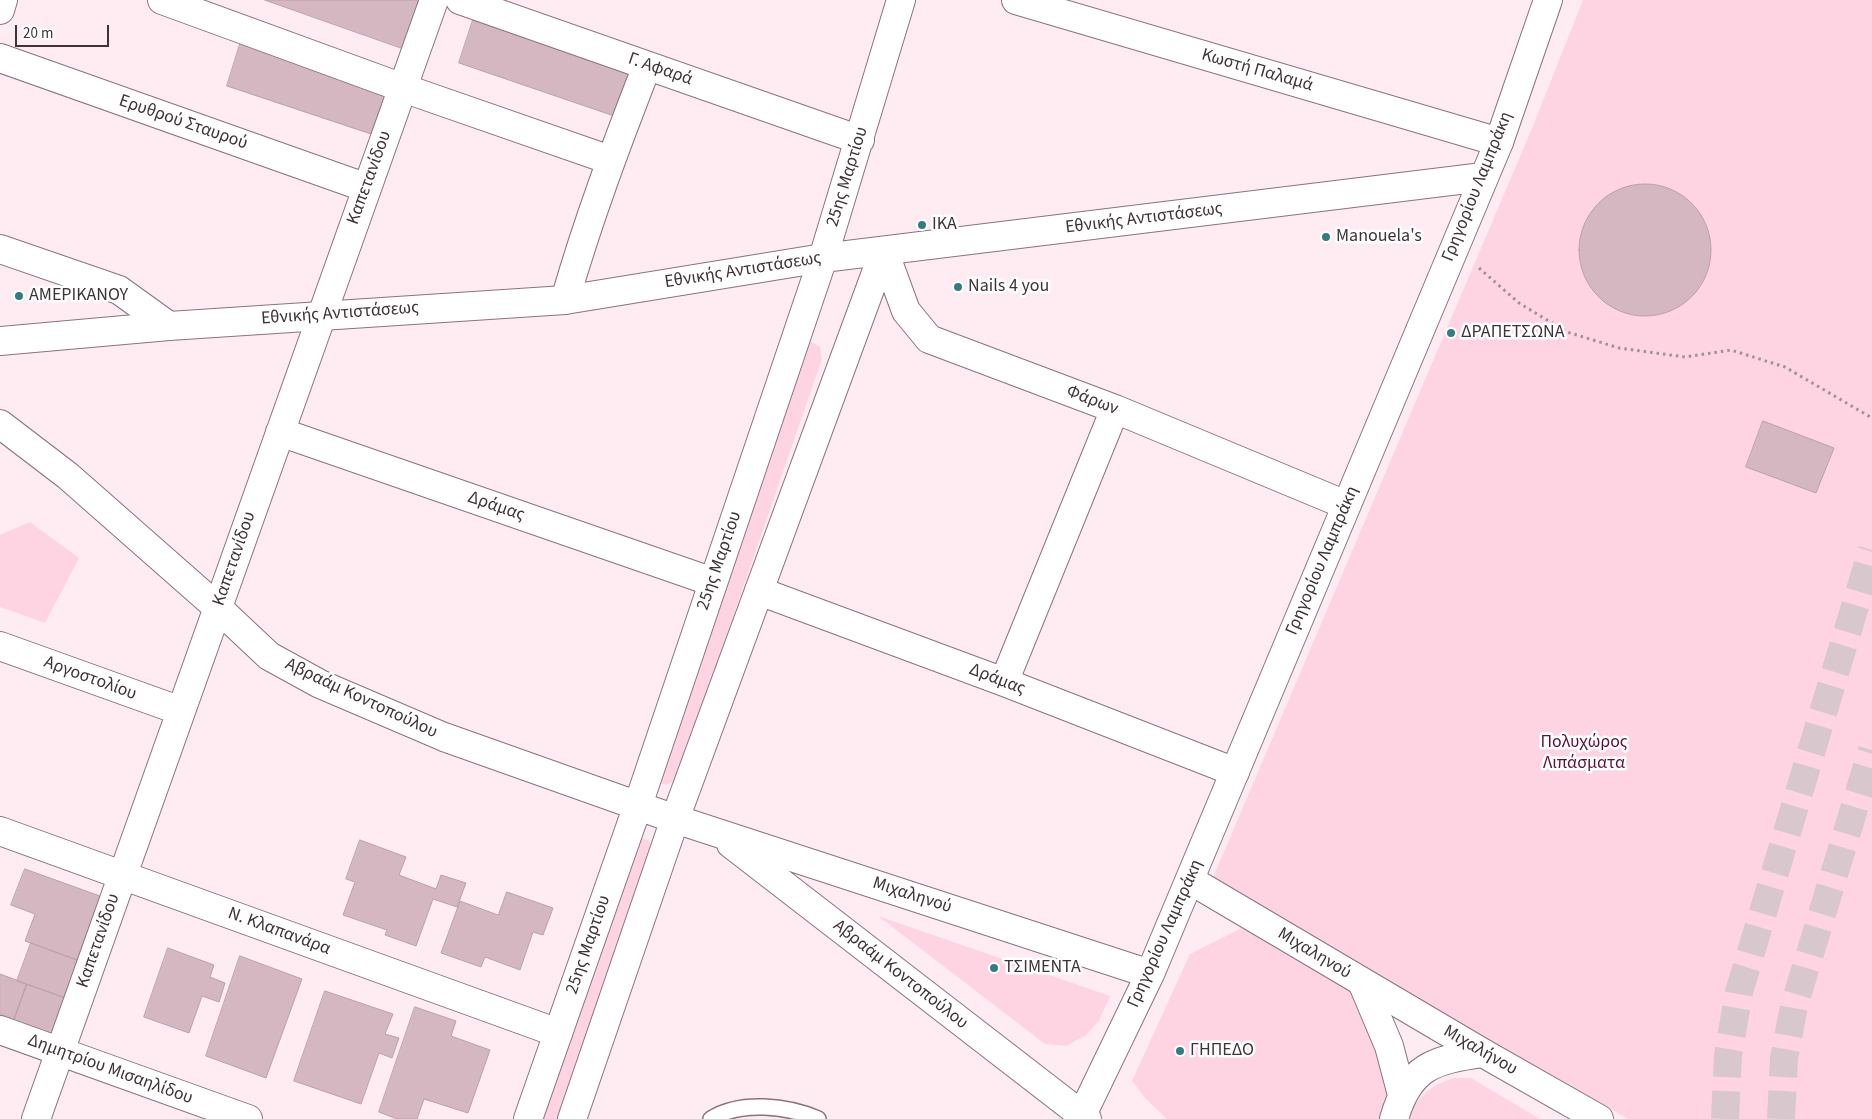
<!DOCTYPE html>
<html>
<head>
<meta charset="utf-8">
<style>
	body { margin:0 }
	#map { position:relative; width:1872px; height:1119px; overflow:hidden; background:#feecf2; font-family:"Source Sans 3",sans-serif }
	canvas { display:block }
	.scale { position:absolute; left:15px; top:25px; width:94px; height:22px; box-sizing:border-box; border:2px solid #3e3337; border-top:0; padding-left:6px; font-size:15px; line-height:18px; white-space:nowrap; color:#3e3337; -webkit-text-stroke:4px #fff; paint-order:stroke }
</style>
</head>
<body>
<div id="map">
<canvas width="1872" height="1119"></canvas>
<div class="scale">20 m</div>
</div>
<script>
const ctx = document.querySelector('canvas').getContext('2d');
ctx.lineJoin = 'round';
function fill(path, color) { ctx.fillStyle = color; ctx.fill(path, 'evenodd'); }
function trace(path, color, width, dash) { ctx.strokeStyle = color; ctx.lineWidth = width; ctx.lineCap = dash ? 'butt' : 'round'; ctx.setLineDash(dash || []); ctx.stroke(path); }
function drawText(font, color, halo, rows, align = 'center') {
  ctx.font = font + ' "Source Sans 3",sans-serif'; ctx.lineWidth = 5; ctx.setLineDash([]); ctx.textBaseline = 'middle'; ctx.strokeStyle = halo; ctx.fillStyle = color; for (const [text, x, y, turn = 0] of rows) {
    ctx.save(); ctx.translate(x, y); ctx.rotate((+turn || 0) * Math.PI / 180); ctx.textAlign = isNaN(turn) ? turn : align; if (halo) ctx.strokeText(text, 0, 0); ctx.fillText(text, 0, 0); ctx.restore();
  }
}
fill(new Path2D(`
	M1583 0H1872V1119H1628L1212 880 1533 126Z
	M809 342 814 343 820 347 822 359 677 779C671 785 665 786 658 782L805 343Z
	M30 522 79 558 45 623 0 607V535Z
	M640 838 648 840 652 846 561 1119H534Z
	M878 916 1110 996 1099 1021 1085 1036 1066 1046 1045 1044Z
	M1244 927 1340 981 1363 1003 1390 1085 1383 1119H1167L1146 1099 1132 1081 1190 954Z
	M1454 1078H1471L1540 1119H1408C1415 1097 1433 1084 1454 1078Z`), '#fed4e3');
const building = new Path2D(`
	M265 0H417L429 4 413 52Z
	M473 20 633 73 617 117 459 63Z
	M241 41 399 92 383 138 227 86Z
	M1579 250a66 66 0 1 1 132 0a66 66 0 1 1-132 0Z
	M1763 421 1834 448 1816 493 1746 467Z
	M360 840 406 857 399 875 436 889 441 875 466 883 457 907 433 899 416 946 385 935 387 930 343 915 355 882 346 879Z
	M25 869 111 900 88 964 25 941 35 914 11 905Z
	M507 892 553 908 543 935 533 932 520 970 485 957 481 967 441 953 460 901 498 915Z
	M31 943 88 964 74 1001 17 981Z
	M168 948 214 965 210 977 225 983 219 1002 202 996 189 1033 144 1017Z
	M240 956 302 979 266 1078 206 1056Z
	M0 974 27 984 14 1020 0 1014Z
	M27 984 74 1001 61 1037 14 1020Z
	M325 991 393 1014 385 1034 399 1038 392 1058 379 1053 361 1104 294 1081Z
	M415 1007 456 1021 451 1036 490 1050 468 1113 424 1099 417 1119H397L379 1112Z`);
fill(building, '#d4b7c1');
trace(building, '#bca0aa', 1);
trace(new Path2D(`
	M1725 1119 1728 1055 1739 992 1872 550
	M1781 1119 1784 1059 1794 1006 1872 750`), '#d8c7cd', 28, [28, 14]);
const service = new Path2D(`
	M711 1119C741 1100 788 1106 818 1119`);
const minor = new Path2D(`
	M162 0 403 88 610 160
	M460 0 860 140
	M1016 0 1499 142
	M0 10 3 0
	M0 58 367 188
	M0 249 119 290 169 326
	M884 251 906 311 929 339 1115 409 1346 505
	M823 258 901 0
	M565 300C588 220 617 143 647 66
	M280 432 713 582
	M759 591 1004 682 1235 772
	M0 646 181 711
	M1004 682 1115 409
	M0 831 558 1033
	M0 1030 248 1119
	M36 1119 434 0`);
const tertiary = new Path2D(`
	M0 341 169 326 565 300 823 258 1483 177
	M0 424 68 476 218 608 269 656 320 684 444 737 675 819 1150 974
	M731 844 1087 1119
	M1190 880 1483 1053 1599 1119
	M1082 1115 1150 974 1499 142 1548 0
	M528 1119 638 805 823 258
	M572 1119 675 819 884 251`);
const primary = new Path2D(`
	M1362 982 1389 1046 1402 1095
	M1394 1119C1409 1066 1434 1060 1483 1053`);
trace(service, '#8d727c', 18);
trace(minor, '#8d727c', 30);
trace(tertiary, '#8d727c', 30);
trace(primary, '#8d727c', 30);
trace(new Path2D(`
	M1479 268 1519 303 1567 332 1619 348 1685 357 1731 350 1785 367 1872 418`), '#a09196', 3, [2.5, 4]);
trace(service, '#fff', 15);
trace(minor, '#fff', 28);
trace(tertiary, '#fff', 28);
trace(primary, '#fff', 28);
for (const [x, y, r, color] of [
	[922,225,5,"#337c83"],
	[1326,237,5,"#337c83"],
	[958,287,5,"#337c83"],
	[19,296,5,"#337c83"],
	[1451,333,5,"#337c83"],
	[994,968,5,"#337c83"],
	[1180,1051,5,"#337c83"]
]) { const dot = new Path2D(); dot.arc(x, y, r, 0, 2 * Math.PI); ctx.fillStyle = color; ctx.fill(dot); trace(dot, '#fff', 2); }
drawText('18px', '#3e3337', '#fff', [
	["Γ. Αφαρά",660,70,19],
	["Κωστή Παλαμά",1257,71,16],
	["Ερυθρού Σταυρού",183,123,19],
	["25ης Μαρτίου",848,177,-73],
	["Καπετανίδου",370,178,-70],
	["Γρηγορίου Λαμπράκη",1478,187,-68],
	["Εθνικής Αντιστάσεως",1144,219,-7],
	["Εθνικής Αντιστάσεως",743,271,-9],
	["Εθνικής Αντιστάσεως",340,314,-4],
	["Φάρων",1092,401,21],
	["Δράμας",496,507,19],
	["Καπετανίδου",235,559,-71],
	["25ης Μαρτίου",720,561,-71],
	["Γρηγορίου Λαμπράκη",1323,561,-67],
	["Αργοστολίου",90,679,20],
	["Δράμας",997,680,21],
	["Αβραάμ Κοντοπούλου",361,699,25],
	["Μιχαληνού",912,896,18],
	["Ν. Κλαπανάρα",279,932,20],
	["Γρηγορίου Λαμπράκη",1166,934,-66],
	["Καπετανίδου",99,941,-71],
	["25ης Μαρτίου",589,945,-71],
	["Μιχαληνού",1314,954,31],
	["Αβραάμ Κοντοπούλου",900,975,38],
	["Μιχαλήνου",1480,1051,30],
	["Δημητρίου Μισαηλίδου",110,1070,20]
]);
drawText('18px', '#3e3337', '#fff', [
	["ΙΚΑ",932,225],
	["Manouela's",1336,237],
	["Nails 4 you",968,287],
	["ΑΜΕΡΙΚΑΝΟΥ",29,296],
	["ΔΡΑΠΕΤΣΩΝΑ",1461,333],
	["ΤΣΙΜΕΝΤΑ",1004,968],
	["ΓΗΠΕΔΟ",1190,1051]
], 'left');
drawText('18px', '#5e1038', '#fff', [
	["Πολυχώρος",1584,743],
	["Λιπάσματα",1584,764]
]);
</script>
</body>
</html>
